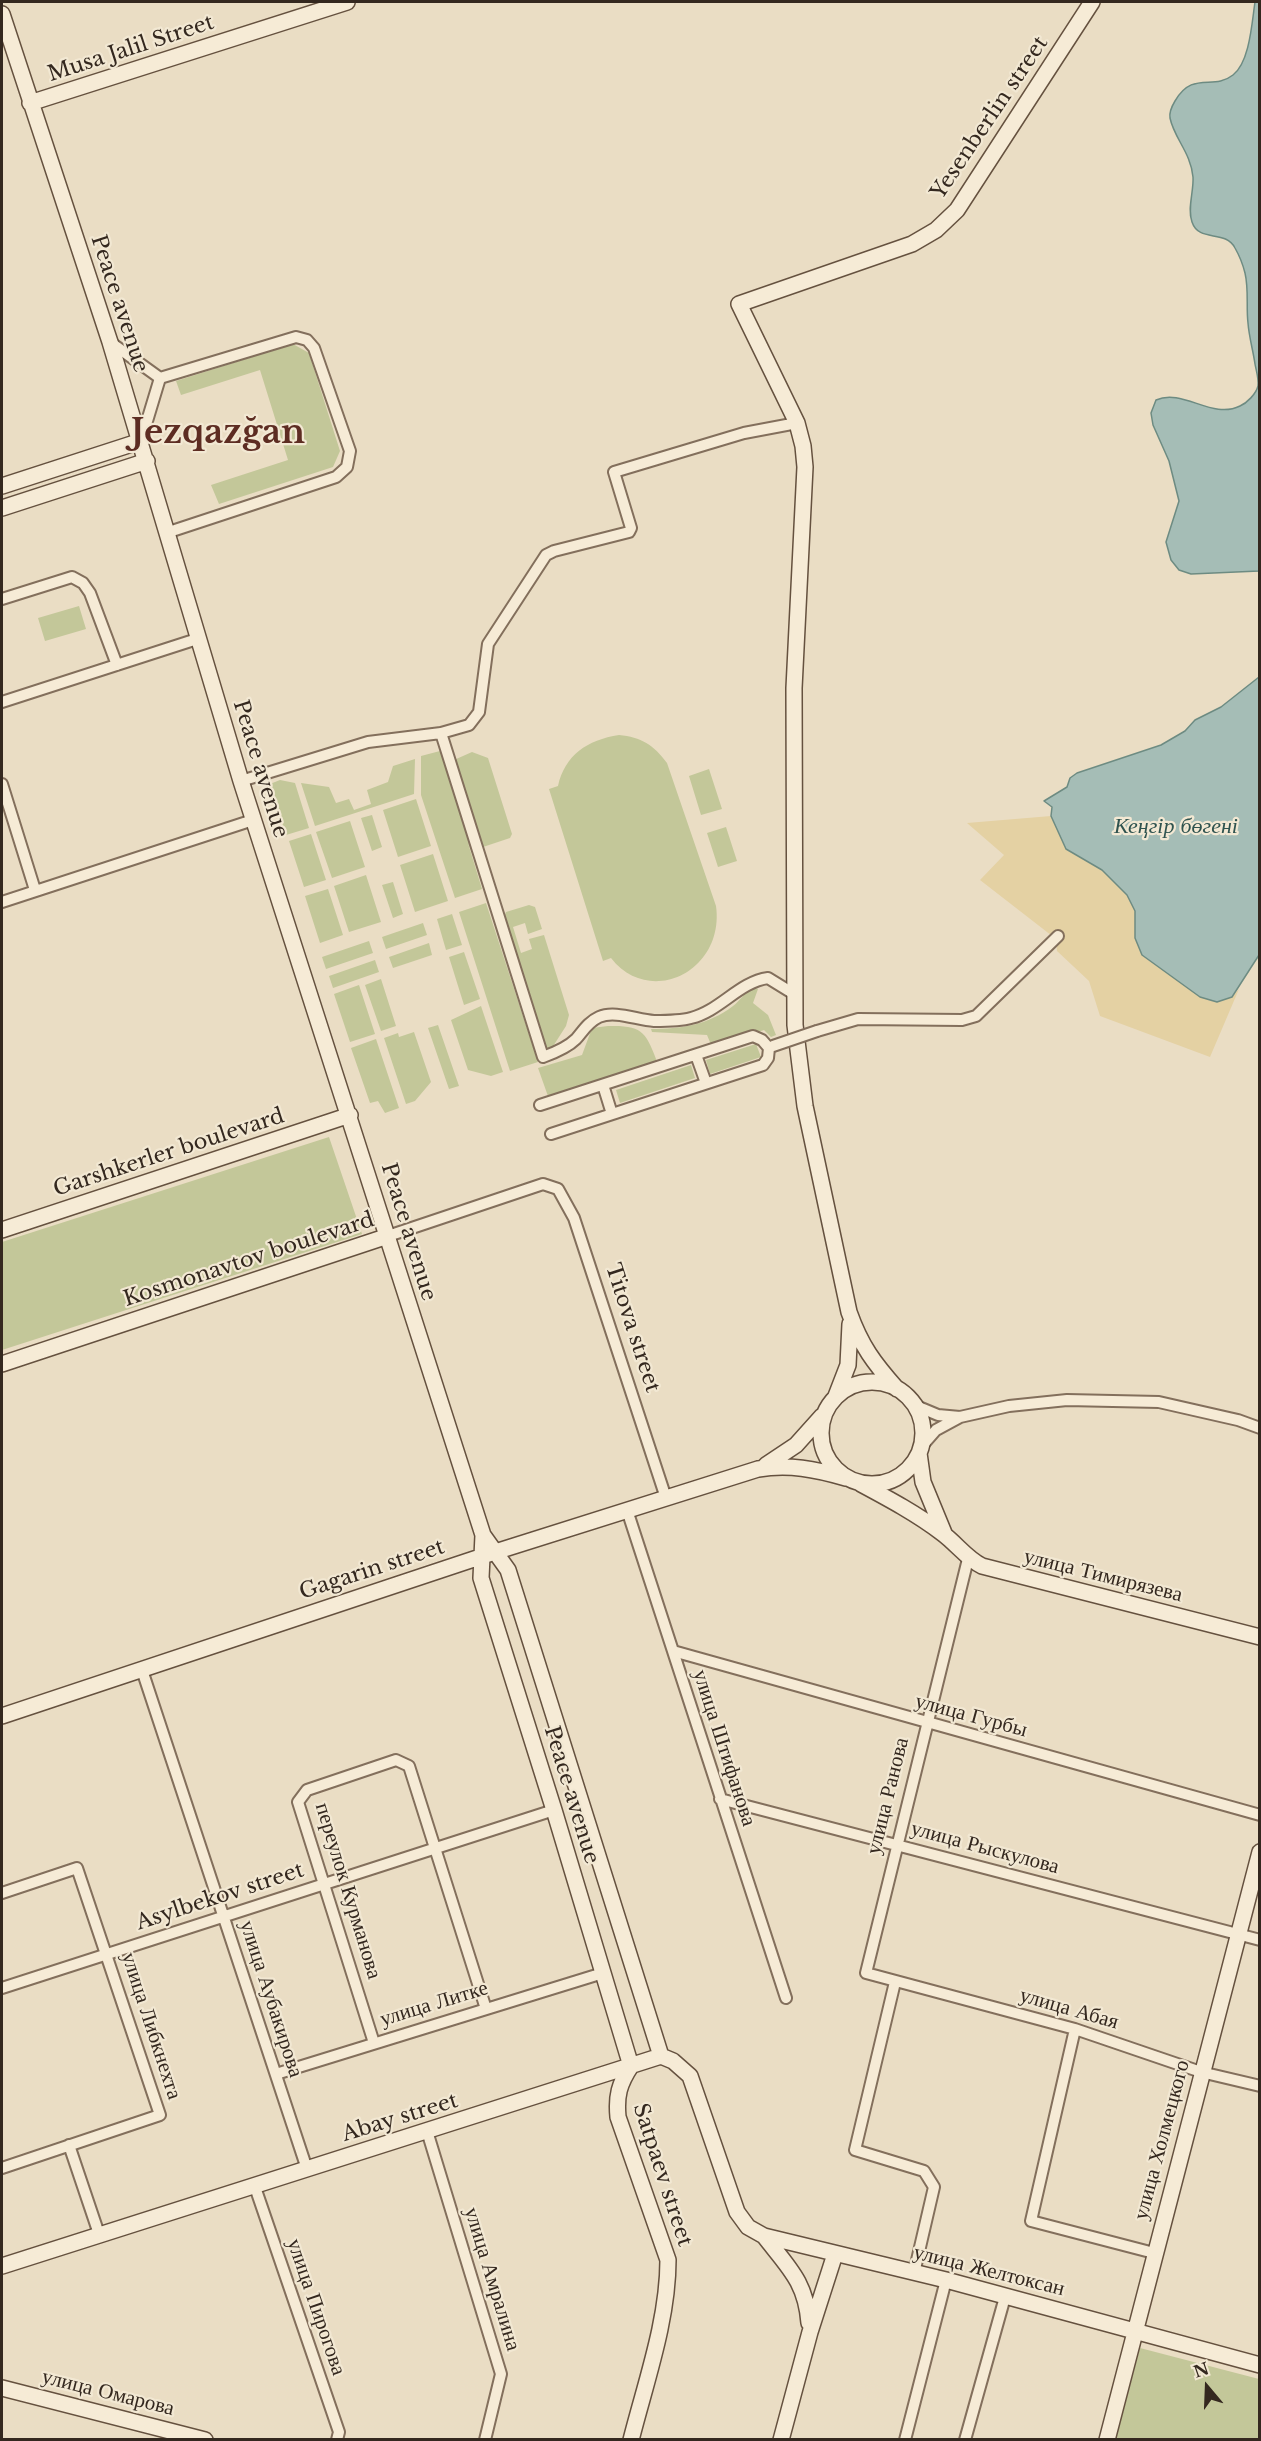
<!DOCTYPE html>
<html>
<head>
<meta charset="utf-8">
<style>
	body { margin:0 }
	#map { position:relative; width:1261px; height:2441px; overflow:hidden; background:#eaddc4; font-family:"Libre Baskerville",serif }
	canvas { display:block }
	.frame { position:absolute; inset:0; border:3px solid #34281f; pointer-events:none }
	.north { position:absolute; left:1177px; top:2357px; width:60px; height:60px; -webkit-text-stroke:4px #f2e8d3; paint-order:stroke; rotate:341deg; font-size:16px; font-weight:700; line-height:24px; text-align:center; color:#34281f }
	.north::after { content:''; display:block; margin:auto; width:21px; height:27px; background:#34281f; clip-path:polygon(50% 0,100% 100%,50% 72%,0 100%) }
</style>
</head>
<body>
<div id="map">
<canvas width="1261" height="2441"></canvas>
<div class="frame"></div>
<div class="north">N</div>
</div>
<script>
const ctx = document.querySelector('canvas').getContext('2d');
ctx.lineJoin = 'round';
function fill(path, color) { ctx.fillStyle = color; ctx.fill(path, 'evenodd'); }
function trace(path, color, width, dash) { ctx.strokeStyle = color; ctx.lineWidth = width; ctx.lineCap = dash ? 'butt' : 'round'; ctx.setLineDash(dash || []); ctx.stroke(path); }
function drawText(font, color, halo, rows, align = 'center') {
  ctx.font = font + ' "Libre Baskerville",serif'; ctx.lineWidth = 4.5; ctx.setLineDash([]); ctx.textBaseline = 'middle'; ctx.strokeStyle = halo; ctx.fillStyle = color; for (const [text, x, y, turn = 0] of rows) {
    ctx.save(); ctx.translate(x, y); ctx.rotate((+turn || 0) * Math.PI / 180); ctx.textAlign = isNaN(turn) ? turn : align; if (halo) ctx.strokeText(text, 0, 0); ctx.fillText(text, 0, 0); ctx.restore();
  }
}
fill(new Path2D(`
	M293 344 309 353 340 451 333 467 219 504 211 485 288 460 260 370 181 395 176 381Z
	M79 606 86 629 45 641 38 618Z
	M619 735C641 737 654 745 667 763L716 906C725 971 650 1008 611 958L603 961 549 789 558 786C565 755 587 740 619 735Z
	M440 751 444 753 485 886 468 843 482 889 455 898 421 795V756Z
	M472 752 488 758 512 834 510 838 483 847 454 760Z
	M415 759 414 794 315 826 301 783 329 787 336 803 349 799 354 810 371 804 367 790 388 782 393 766Z
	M709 769 722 809 701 815 689 776Z
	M280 780 295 783 309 828 286 835 270 784Z
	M416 799 431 846 398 857 383 810Z
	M372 815 382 847 372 851 361 818Z
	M350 821 365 867 332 878 316 832Z
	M726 827 737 861 718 867 707 833Z
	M311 834 326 880 304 887 289 841Z
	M433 854 448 901 415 912 400 865Z
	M366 875 381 922 349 932 334 886Z
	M393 882 403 914 393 918 382 885Z
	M328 889 343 935 320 943 305 896Z
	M486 903 538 1062 510 1071 459 912Z
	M529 905 535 907 542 929 528 934 525 923 513 927 521 953 532 949 529 939 544 935 569 1015 566 1026 550 1051H546L504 917 506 912Z
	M452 914 462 945 446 950 437 919Z
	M423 923 427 935 386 949 382 937Z
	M369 941 373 953 326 969 322 957Z
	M429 943 432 955 393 968 389 957Z
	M464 952 480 999 464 1005 449 957Z
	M375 960 379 972 333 988 329 976Z
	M381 979 396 1026 381 1031 365 985Z
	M359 985 375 1034 350 1042 334 994Z
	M754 988 758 989 753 1003 768 1015 776 1035 771 1037 764 1030 712 1047 707 1035 652 1032 651 1029C681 1029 708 1025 733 1006 741 1000 745 991 754 988Z
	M481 1006 503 1072 491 1076 468 1070 451 1020Z
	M438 1025 459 1086 449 1089 428 1028Z
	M608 1026C643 1025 646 1032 658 1064L549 1099 538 1068 582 1055 592 1028Z
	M414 1032 431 1082 415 1101 406 1104 384 1038 398 1033 399 1037Z
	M376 1039 399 1108 385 1113 378 1101 370 1103 351 1048Z
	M756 1044 761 1057 710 1074 706 1060Z
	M691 1065 695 1078 620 1103 616 1090Z
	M329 1137 362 1234 2 1350V1242Z
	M1140 2348 1259 2379V2439H1116Z`), '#c3c799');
fill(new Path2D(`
	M1051 816 1066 849 1102 870 1127 895 1135 911V929L1142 955 1208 1000 1232 997 1239 989 1210 1057 1100 1016 1089 981 1057 951 1056 939 980 880 1004 855 967 823Z`), '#e4d1a3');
const water = new Path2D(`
	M1255 2H1260L1259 571 1191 574 1179 570 1171 560 1166 542 1179 501 1169 461 1153 425 1151 413 1156 400C1183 388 1212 420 1240 406 1247 403 1256 394 1258 386 1259 379 1256 370 1255 364 1253 350 1249 337 1248 323 1246 307 1249 290 1245 273 1243 265 1239 255 1235 248 1225 229 1199 243 1192 222 1187 209 1194 191 1193 177 1191 153 1174 138 1170 118 1169 112 1172 106 1175 101 1193 70 1213 91 1233 75 1250 62 1252 21 1255 2Z
	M1259 677V955L1232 997 1217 1002 1200 997 1142 955 1135 938V911L1127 895 1102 870 1066 849 1051 816 1052 807 1044 801 1067 787 1070 778 1077 773 1161 745 1185 731 1195 720 1221 707Z`);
fill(water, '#a5bdb6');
trace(water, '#6d8b82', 1.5);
const street = new Path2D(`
	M110 342 160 378 141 441
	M160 378 296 337 307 340 314 348 350 451 347 467 336 477 169 532
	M2 599 72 577 83 583 90 593 117 665
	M2 702 197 639
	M441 733 543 1057C554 1053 567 1048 576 1039 583 1031 588 1022 599 1017 615 1010 637 1020 654 1021 665 1021 680 1021 691 1018 720 1011 739 982 768 978L794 994
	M241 781 368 742 441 733 469 725 479 712 488 644 546 555 554 551 629 532 631 528 614 472 744 433 797 423
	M2 784 35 890
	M2 902 253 820
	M817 1031 858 1019 962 1020 976 1016 1058 936
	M696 1055 706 1083
	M603 1085 612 1114
	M540 1105 753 1036 762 1040 769 1048 768 1058 763 1065 551 1134
	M388 1236 543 1184 558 1189 574 1218 666 1498
	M914 1405 938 1415 960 1417 1009 1406 1067 1400 1159 1402 1238 1420 1260 1428
	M922 1446 936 1430 960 1417
	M627 1510 786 1998
	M968 1559 866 1973 1075 2029 1201 2072 1260 2086
	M673 1651 1260 1815
	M142 1670 307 2169
	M720 1799 1260 1940
	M2 1893 77 1868 160 2115 2 2168
	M895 1982 855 2150 924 2171 934 2187 914 2273
	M2 1988 554 1810
	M1075 2029 1031 2221 1154 2253
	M374 2043 298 1802 307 1790 396 1760 409 1766 486 2009
	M276 2074 603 1973
	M427 2131 501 2374 485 2440
	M69 2145 99 2234
	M255 2187 339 2432 337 2440
	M905 2440 946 2280
	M965 2440 1005 2297`);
const secondary = new Path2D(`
	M2 14 110 342 241 781 483 1535 508 1570 661 2056
	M30 103 347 2
	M2 486 141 441
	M2 508 147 461
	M2 1230 350 1115
	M2 1364 388 1236
	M821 1433a51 51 0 1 1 102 0a51 51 0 1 1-102 0Z
	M897 1389C874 1363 861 1346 849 1312L805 1106 795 1025 794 688 805 467 803 446 797 423 739 304 912 244 936 230 957 210 1092 2
	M836 1396 848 1365 850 1324
	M919 1453 923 1482 944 1533
	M766 1465 796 1445 822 1416
	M861 1484C889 1499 917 1514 942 1533 957 1544 966 1558 982 1566L1260 1637
	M483 1535 481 1578 554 1810 631 2066C619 2084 616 2096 618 2117L668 2260C668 2320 646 2381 631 2440
	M2 1716 495 1552 758 1469C789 1464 815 1469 846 1478
	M661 2056 673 2061 690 2076 737 2212 748 2227 764 2236 946 2280 1260 2365
	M764 2236C788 2267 806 2282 809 2323
	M2 2266 661 2056
	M2 2388 205 2440
	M781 2440 810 2332 835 2254
	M1107 2440 1260 1852`);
trace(street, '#836f5c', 14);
trace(secondary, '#65513f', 18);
trace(street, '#f6ebd6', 10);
trace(secondary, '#f6ebd6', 15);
const streetBridge = new Path2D(`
	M773 1046 817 1031`);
trace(streetBridge, '#836f5c', 14, []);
trace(streetBridge, '#f6ebd6', 10);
drawText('21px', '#34281f', '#f2e8d3', [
	["Musa Jalil Street",131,49,-18],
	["Yesenberlin street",990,118,-56],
	["Peace avenue",119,304,72],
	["Peace avenue",260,769,73],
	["Garshkerler boulevard",169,1153,-18],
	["Peace avenue",408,1232,73],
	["Kosmonavtov boulevard",249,1260,-18],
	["Titova street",632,1328,72],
	["Gagarin street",372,1570,-18],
	["улица Тимирязева",1103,1576,14],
	["улица Гурбы",971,1716,15],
	["улица Штифанова",724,1748,72],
	["Peace avenue",571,1795,73],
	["улица Ранова",888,1796,-76],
	["улица Рыскулова",985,1848,15],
	["переулок Курманова",348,1891,73],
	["Asylbekov street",220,1897,-18],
	["улица Аубакирова",271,1999,72],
	["улица Литке",434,2004,-17],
	["улица Абая",1069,2009,16],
	["улица Либкнехта",151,2026,72],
	["Abay street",400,2118,-17],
	["улица Холмецкого",1162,2140,-75],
	["Satpaev street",662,2175,72],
	["улица Желтоксан",989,2271,14],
	["улица Амралина",492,2279,73],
	["улица Пирогова",316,2307,71],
	["улица Омарова",108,2393,14]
]);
drawText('italic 22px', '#2f534f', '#f2e8d3', [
	["Кеңгір бөгені",1176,827]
]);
drawText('bold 33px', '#5d2c22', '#f2e8d3', [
	["Jezqazğan",218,434]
]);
</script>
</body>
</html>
